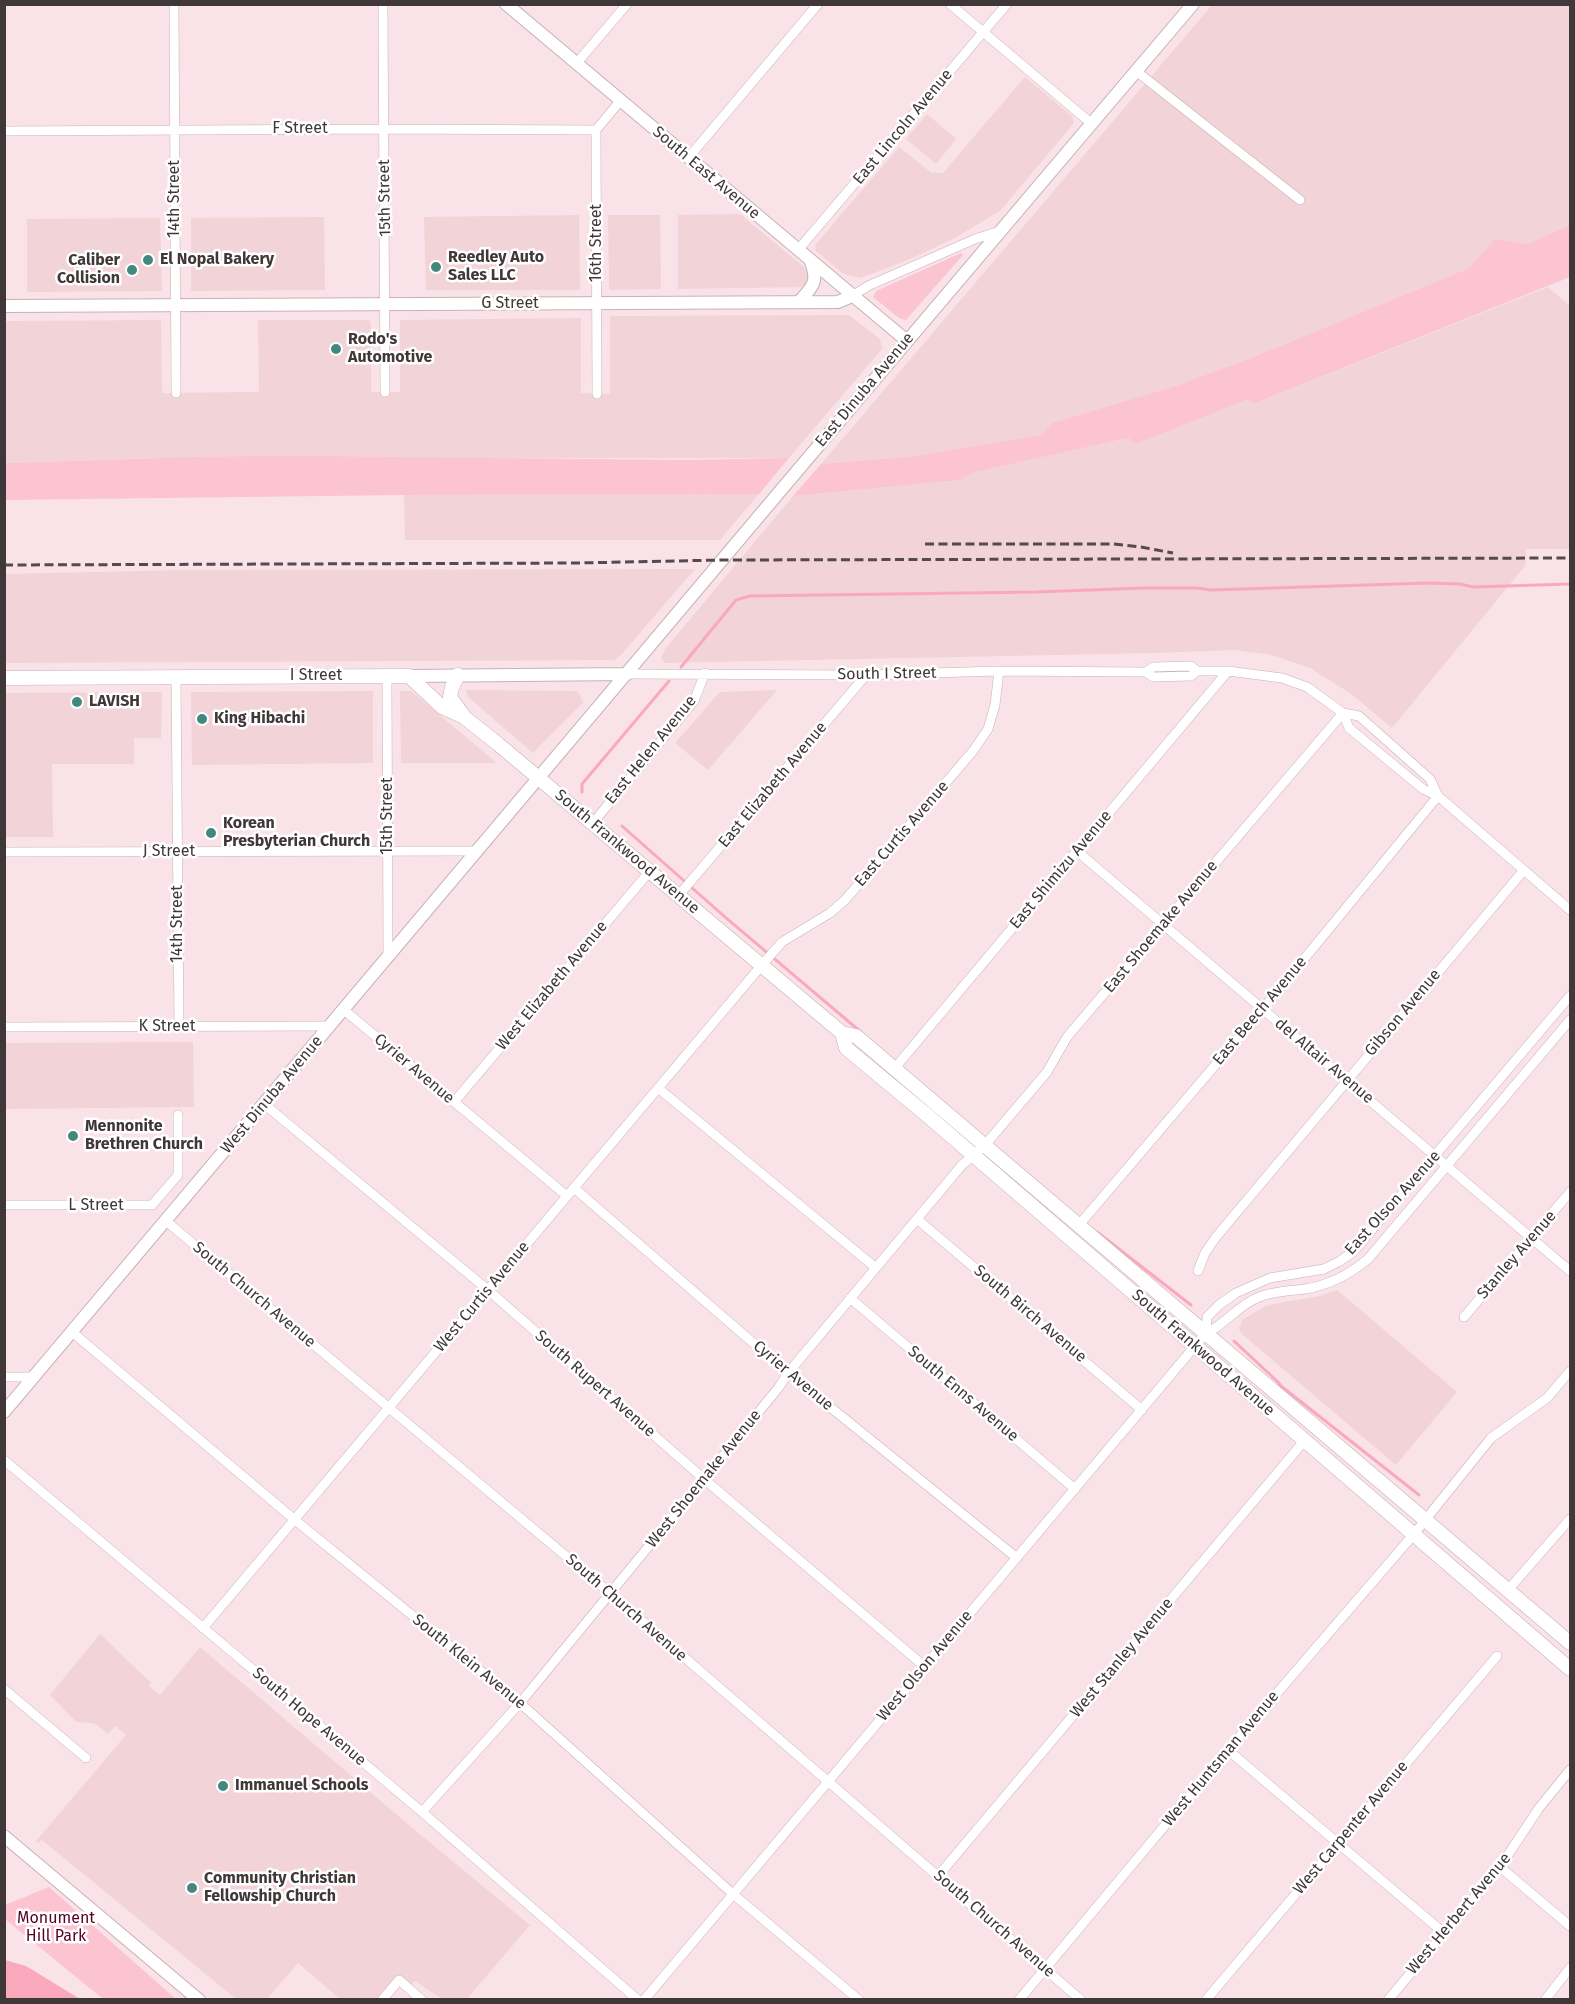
<!DOCTYPE html>
<html>
<head>
<meta charset="utf-8">
<style>
	body { margin:0 }
	#map { position:relative; width:1575px; height:2004px; overflow:hidden; background:#fae3e8; font-family:"Fira Sans",sans-serif }
	canvas { display:block }
	.frame { position:absolute; inset:0; border:6px solid #403738; pointer-events:none }
</style>
</head>
<body>
<div id="map">
<canvas width="1575" height="2004"></canvas>
<div class="frame"></div>
</div>
<script>
const ctx = document.querySelector('canvas').getContext('2d');
ctx.lineJoin = 'round';
function fill(path, color) { ctx.fillStyle = color; ctx.fill(path, 'evenodd'); }
function trace(path, color, width, dash) { ctx.strokeStyle = color; ctx.lineWidth = width; ctx.lineCap = dash ? 'butt' : 'round'; ctx.setLineDash(dash || []); ctx.stroke(path); }
function drawText(font, color, halo, rows, align = 'center') {
  ctx.font = font + ' "Fira Sans",sans-serif'; ctx.lineWidth = 5; ctx.setLineDash([]); ctx.textBaseline = 'middle'; ctx.strokeStyle = halo; ctx.fillStyle = color; for (const [text, x, y, turn = 0] of rows) {
    ctx.save(); ctx.translate(x, y); ctx.rotate((+turn || 0) * Math.PI / 180); ctx.textAlign = isNaN(turn) ? turn : align; if (halo) ctx.strokeText(text, 0, 0); ctx.fillText(text, 0, 0); ctx.restore();
  }
}
fill(new Path2D(`
	M1212 5H1570V225L1527 244 1495 240 1469 268 1251 358 1175 386 1052 423 1041 435 914 456 821 464Z
	M1025 77 1072 116 1074 123 1000 211 951 240 910 259 861 278 844 274 816 251 815 245 899 147 932 173H943Z
	M927 114 956 139 936 164 906 139Z
	M740 214 805 268 809 272 810 281 805 287 678 289V215Z
	M579 215 580 290H426L424 217Z
	M608 215H660L661 289 609 290Z
	M324 217 325 290 191 291V218Z
	M160 218 162 291 27 292V219Z
	M1548 287 1570 306V549H1526L1525 566 1392 728 1350 693 1310 668 1272 655 1235 650 1154 653 664 663 661 658 665 649 793 496 961 480 971 473 1128 438 1136 444 1246 400 1255 403Z
	M849 315 880 339 882 349 789 458H161L5 463 4 321 161 320 162 393 259 392 258 320H369L371 323V392H400V320L581 318V393L610 394V316Z
	M759 494 720 540H405L404 495Z
	M695 569 621 655 614 660 5 663V574L185 570Z
	M466 690 578 691 583 703 533 753 468 697Z
	M777 690 708 770 675 743 720 692Z
	M373 691V763L192 765 191 692Z
	M400 691H411L497 763H401Z
	M162 692 161 738H134V764H19H52L53 837H5V693Z
	M193 1042 194 1107 5 1109V1043Z
	M1337 1290 1457 1392 1396 1465 1243 1335 1239 1329 1243 1319 1268 1305 1319 1296Z
	M100 1634 151 1683 149 1686 160 1695 200 1647 422 1836 530 1925 467 1999H442L415 1981 407 1991 398 1985 385 1999H340L298 1963 267 1999H236L42 1840 38 1843 36 1841 126 1735 115 1726 108 1734 94 1723 76 1722 50 1695Z`), '#f1d3d8');
fill(new Path2D(`
	M1570 225V277L1255 403 1246 400 1136 444 1128 438 971 473 961 480 793 496 821 464 914 456 1041 435 1052 423 1175 386 1251 358 1469 268 1495 239 1527 244Z
	M961 253 963 255 906 320 899 318 873 297 876 291Z
	M289 456 686 460 789 458 759 494 404 495 5 500V463L197 457Z
	M49 1887 176 1999H103L5 1919V1905Z`), '#fbc4d0');
fill(new Path2D(`
	M5 1960 26 1966 80 1999H5Z`), '#faa9bd');
trace(new Path2D(`
	M681 667 736 600 750 596 1036 592 1144 588H1197L1211 590 1428 583 1460 584 1473 587 1570 584
	M582 792V784L669 681
	M622 826 725 917 861 1032
	M1097 1232 1191 1305
	M1234 1341 1278 1382 1281 1386 1419 1495`), '#faa9bd', 3);
const street = new Path2D(`
	M174 4 176 393
	M383 4 385 392
	M950 4 1092 124
	M576 64 627 4
	M1136 71 1300 200
	M4 131 384 129 596 130
	M689 157 818 4
	M798 250 1007 4
	M852 296 868 286 975 239 1000 231
	M597 394 596 130 620 101
	M1146 672 1153 677 1191 676 1197 671H1228L1282 678 1307 687 1343 713 1359 716 1430 779 1438 796
	M627 674 866 675 999 671 1146 672 1153 667 1191 666 1197 671
	M387 676 388 956
	M176 677 179 1027
	M1343 713 1349 728 1423 789 1438 796 1570 910
	M592 824 694 701 705 673
	M1077 851 1570 1271
	M4 852 477 851
	M679 895 866 675
	M344 1010 567 1196
	M4 1027 330 1026
	M894 1069 1228 671
	M658 1088 876 1268
	M454 1102 650 871
	M264 1104 488 1290 704 1479 924 1666
	M574 1188 788 1373 1017 1558
	M4 1205H152L178 1175V1115
	M917 1219 1142 1410
	M166 1221 610 1593 1081 2000
	M1079 1225 1263 1009 1438 796
	M1198 1271 1205 1253 1216 1237 1524 870
	M850 1298 1075 1489
	M1464 1317 1570 1192
	M72 1332 295 1520 520 1703 733 1894 859 2000
	M1206 1333 1207 1317 1219 1305 1236 1293 1270 1278 1324 1269 1340 1261 1353 1252 1570 996
	M4 1377H35
	M4 1460 422 1812 638 2000
	M1508 1590 1570 1519
	M203 1628 761 966 782 942 830 913 845 900 973 751 988 729 995 705 999 671
	M4 1689 86 1758
	M1228 1750 1444 1933
	M422 1812 520 1703 704 1479 779 1387 788 1373 962 1165 985 1145 1047 1072 1067 1037 1343 713
	M1500 1867 1570 1926
	M938 1876 1305 1440
	M382 2000 399 1980 422 2000
	M644 2000 1206 1333C1225 1325 1238 1305 1259 1297 1274 1291 1290 1291 1305 1289 1330 1285 1349 1275 1368 1259L1570 1020
	M1019 2000 1228 1750 1414 1534 1491 1438 1547 1398 1570 1371
	M1206 2000 1497 1656
	M1388 2000 1500 1867 1539 1808 1570 1770
	M1545 2000 1570 1968`);
const secondary = new Path2D(`
	M506 4 907 341
	M799 302C812 287 819 283 811 262
	M4 306 838 302 852 296
	M409 676 627 674
	M4 1412 792 477 1193 4
	M4 1836 199 2000`);
const primary = new Path2D(`
	M458 675 452 687 450 697 463 715
	M4 678 409 676 442 707 464 717 498 744 842 1033 856 1036C1095 1237 1331 1442 1570 1643
	M842 1033 846 1048 928 1116 1570 1669`);
trace(street, '#c7b1b6', 10);
trace(secondary, '#c7b1b6', 14);
trace(primary, '#c7b1b6', 15);
trace(street, '#fff', 9);
trace(secondary, '#fff', 12);
trace(primary, '#fff', 14);
trace(new Path2D(`
	M925 544H1114L1141 547 1173 553
	M4 565 578 563 721 560 1570 558`), '#554a4c', 3, [9, 4.5]);
for (const [x, y, r, color] of [
	[148,260,6,"#43887e"],
	[436,267,6,"#43887e"],
	[132,270,6,"#43887e"],
	[336,349,6,"#43887e"],
	[77,702,6,"#43887e"],
	[202,719,6,"#43887e"],
	[211,833,6,"#43887e"],
	[73,1136,6,"#43887e"],
	[223,1786,6,"#43887e"],
	[192,1888,6,"#43887e"]
]) { const dot = new Path2D(); dot.arc(x, y, r, 0, 2 * Math.PI); ctx.fillStyle = color; ctx.fill(dot); trace(dot, '#fff', 2); }
drawText('16px', '#403738', '#fff', [
	["East Lincoln Avenue",903,127,-50],
	["F Street",300,129],
	["South East Avenue",706,173,40],
	["15th Street",385,198,-91],
	["14th Street",175,199,-90],
	["16th Street",597,243,-90],
	["G Street",510,304],
	["East Dinuba Avenue",865,390,-50],
	["South I Street",887,674,-1],
	["I Street",316,676],
	["East Helen Avenue",651,750,-51],
	["East Elizabeth Avenue",773,785,-50],
	["15th Street",388,816,-90],
	["East Curtis Avenue",902,834,-49],
	["J Street",169,852],
	["South Frankwood Avenue",627,852,40],
	["East Shimizu Avenue",1061,870,-50],
	["14th Street",178,924,-90],
	["East Shoemake Avenue",1161,927,-50],
	["West Elizabeth Avenue",552,986,-50],
	["East Beech Avenue",1260,1011,-50],
	["Gibson Avenue",1403,1013,-50],
	["K Street",167,1027],
	["del Altair Avenue",1324,1061,40],
	["Cyrier Avenue",414,1069,40],
	["West Dinuba Avenue",272,1095,-50],
	["East Olson Avenue",1393,1203,-48],
	["L Street",96,1206],
	["Stanley Avenue",1517,1255,-49],
	["South Church Avenue",254,1295,40],
	["West Curtis Avenue",482,1297,-50],
	["South Birch Avenue",1030,1314,40],
	["South Frankwood Avenue",1203,1353,41],
	["Cyrier Avenue",793,1376,40],
	["South Rupert Avenue",595,1384,41],
	["South Enns Avenue",963,1394,40],
	["West Shoemake Avenue",704,1479,-51],
	["South Church Avenue",626,1608,41],
	["West Stanley Avenue",1122,1658,-50],
	["South Klein Avenue",469,1662,39],
	["West Olson Avenue",925,1666,-50],
	["South Hope Avenue",309,1717,40],
	["West Huntsman Avenue",1221,1759,-50],
	["West Carpenter Avenue",1351,1828,-50],
	["West Herbert Avenue",1459,1914,-50],
	["South Church Avenue",994,1924,41]
]);
drawText('bold 16px', '#403738', '#fff', [
	["Reedley Auto",448,258],
	["Sales LLC",448,276],
	["El Nopal Bakery",160,260],
	["Caliber",120,261,"right"],
	["Collision",120,279,"right"],
	["Rodo's",348,340],
	["Automotive",348,358],
	["LAVISH",89,702],
	["King Hibachi",214,719],
	["Korean",223,824],
	["Presbyterian Church",223,842],
	["Mennonite",85,1127],
	["Brethren Church",85,1145],
	["Immanuel Schools",235,1786],
	["Community Christian",204,1879],
	["Fellowship Church",204,1897]
], 'left');
drawText('16px', '#590026', '#fff', [
	["Monument",56,1919],
	["Hill Park",56,1937]
]);
</script>
</body>
</html>
